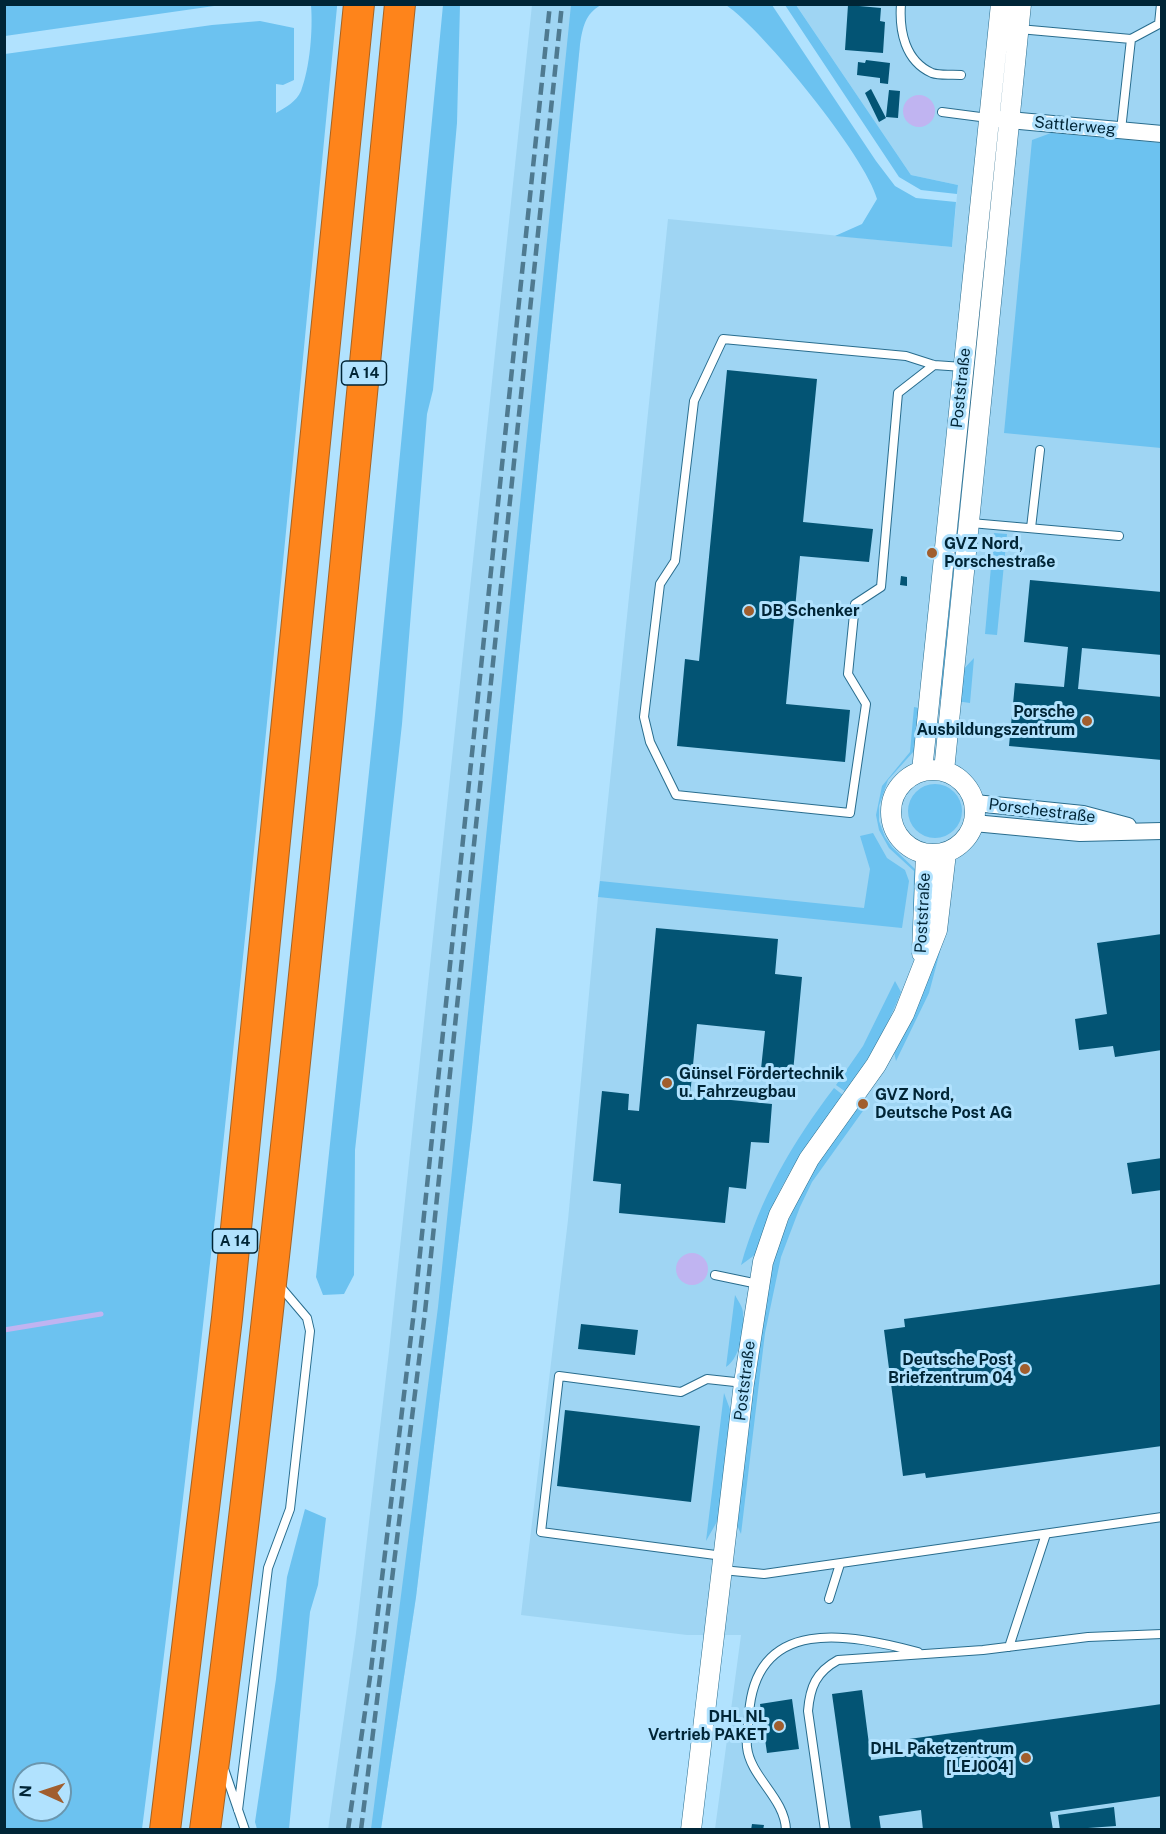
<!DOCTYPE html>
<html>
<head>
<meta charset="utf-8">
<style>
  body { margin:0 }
  #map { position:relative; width:1166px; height:1834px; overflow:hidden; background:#b1e2fe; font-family:"Public Sans",sans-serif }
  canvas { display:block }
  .frame { position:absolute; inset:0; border:6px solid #002536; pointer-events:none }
  .north { position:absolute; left:12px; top:1762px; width:60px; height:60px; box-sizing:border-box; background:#b1e2fe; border:2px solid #6a96ae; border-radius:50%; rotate:273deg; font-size:16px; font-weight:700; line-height:24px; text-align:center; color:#002536 }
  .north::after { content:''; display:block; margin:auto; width:21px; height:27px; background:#a15e2e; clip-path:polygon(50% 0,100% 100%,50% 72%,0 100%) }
</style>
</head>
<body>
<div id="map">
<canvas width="1166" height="1834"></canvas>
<div class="frame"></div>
<div class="north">N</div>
</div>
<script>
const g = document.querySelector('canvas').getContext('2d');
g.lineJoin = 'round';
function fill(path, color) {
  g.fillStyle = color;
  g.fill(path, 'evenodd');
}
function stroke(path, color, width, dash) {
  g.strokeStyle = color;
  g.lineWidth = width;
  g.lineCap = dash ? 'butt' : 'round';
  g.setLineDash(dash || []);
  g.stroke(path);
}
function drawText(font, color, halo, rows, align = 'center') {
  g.font = font + ' "Public Sans",sans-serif';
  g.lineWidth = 6;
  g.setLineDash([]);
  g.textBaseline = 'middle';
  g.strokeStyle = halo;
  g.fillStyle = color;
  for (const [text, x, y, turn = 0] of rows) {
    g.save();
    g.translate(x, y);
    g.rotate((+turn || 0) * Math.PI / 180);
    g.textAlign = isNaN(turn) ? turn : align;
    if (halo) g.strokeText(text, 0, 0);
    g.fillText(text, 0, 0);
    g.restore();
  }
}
const built = new Path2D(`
  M 532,5 L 584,5 L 472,1127 L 416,1597 L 381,1829 L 328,1830 L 356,1633 L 389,1351 Z
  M 796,5 L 1161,5 L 1161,1829 L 715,1829 L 741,1635 L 687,1635 L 521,1615 L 568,1220 L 598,897 L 668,219 L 952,247 L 958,185 L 911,175 Z`);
const green = new Path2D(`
  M 4,5 L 5,4 L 221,5 L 5,36 Z
  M 311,5 L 337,5 L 337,7 C 278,615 221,1224 142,1829 L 5,1829 L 5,54 L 212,25 L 260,21 L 294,28 L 294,80 L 283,85 L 276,84 L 276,113 C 285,108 297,101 301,91 C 310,67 313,30 311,5 ZM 24,1774 L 60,1774 L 60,1810 L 24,1810 Z
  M 443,5 L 460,5 L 457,123 L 433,390 L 427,414 L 402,724 L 355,1150 L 354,1275 L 344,1294 L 323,1295 L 316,1277 L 375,715 Z
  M 571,5 L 601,5 C 585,14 583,27 580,44 L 472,1127 L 416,1597 L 381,1829 L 371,1829 L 438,1307 Z
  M 726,5 L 772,5 L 876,161 L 895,186 L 916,198 L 956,202 L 952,247 L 835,236 L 862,224 L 877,199 C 866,157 763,30 726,5 Z
  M 785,5 L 796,5 L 911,175 L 958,185 L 957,194 L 921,190 L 899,177 Z
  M 1051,133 L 1161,143 L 1161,448 L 1004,433 L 1032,140 Z
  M 989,207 L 996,208 L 946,699 L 939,699 Z
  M 994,533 L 1007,534 L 997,635 L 985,634 Z
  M 974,658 L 970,703 L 956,701 L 959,674 Z
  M 914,707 L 919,708 L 914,751 L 888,780 L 879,806 L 879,821 L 885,837 L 892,847 L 916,870 L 919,911 L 913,910 L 914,871 L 889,848 L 879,830 L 876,815 L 882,786 L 910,752 Z
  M908 811a27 27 0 1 1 54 0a27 27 0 1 1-54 0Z
  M 873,833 L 887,858 L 905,870 L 909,881 L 902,928 L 598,897 L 600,881 L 864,908 L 870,869 L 860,836 Z
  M 947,925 L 929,993 L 896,1061 L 894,1052 L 914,1015 Z
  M 895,981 L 901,992 C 887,1028 868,1060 846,1092 L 836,1085 L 863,1046 Z
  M 834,1088 L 843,1095 L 791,1170 L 777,1196 L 756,1254 L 741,1265 C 760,1198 792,1143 834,1088 Z
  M 860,1105 L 865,1108 L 812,1182 L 800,1207 L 781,1257 L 765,1333 L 741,1534 L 737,1525 L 760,1332 L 775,1255 L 795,1204 L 818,1161 Z
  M 735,1295 C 738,1301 743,1307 743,1313 C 744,1329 741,1357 726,1367 Z
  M 724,1393 L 731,1412 L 719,1518 L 706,1541 Z
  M 305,1509 L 326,1518 L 318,1585 L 310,1612 L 289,1829 L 257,1829 L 255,1822 L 276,1679 L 287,1577 Z`);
const water = new Path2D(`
  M903 111a16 16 0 1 1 32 0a16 16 0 1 1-32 0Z
  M676 1269a16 16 0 1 1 32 0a16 16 0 1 1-32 0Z`);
const stream = new Path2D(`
  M 4,1330 L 101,1314`);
const building = new Path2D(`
  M 848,5 L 881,8 L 880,21 L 885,22 L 883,53 L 845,50 Z
  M 866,60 L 890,63 L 888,84 L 880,83 L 880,78 L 857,75 L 858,62 L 865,63 Z
  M 871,89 L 886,118 L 879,122 L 865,93 Z
  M 889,90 L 900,91 L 898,118 L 886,117 Z
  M 727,370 L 817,379 L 803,522 L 873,529 L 869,562 L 800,556 L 786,704 L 850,710 L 845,762 L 677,746 L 685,659 L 699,661 Z
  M 901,576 L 907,577 L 907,586 L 900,585 Z
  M 1030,580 L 1162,592 L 1162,655 L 1082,648 L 1078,689 L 1162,697 L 1162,760 L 1009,746 L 1015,683 L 1064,687 L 1068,647 L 1024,642 Z
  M 656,928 L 778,939 L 775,974 L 802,977 L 793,1072 L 761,1069 L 765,1031 L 697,1024 L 690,1096 L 772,1104 L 769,1143 L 751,1142 L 746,1189 L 729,1187 L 725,1223 L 619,1213 L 621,1184 L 593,1181 L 602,1091 L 629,1094 L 628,1110 L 639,1111 Z
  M 1162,934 L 1162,1050 L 1115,1057 L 1113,1046 L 1079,1050 L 1075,1019 L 1107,1014 L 1097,943 Z
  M 1162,1158 L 1162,1190 L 1132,1194 L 1127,1163 Z
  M 1162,1284 L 1162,1446 L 926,1478 L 925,1473 L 903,1476 L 884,1330 L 905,1327 L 904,1319 Z
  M 581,1324 L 638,1330 L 635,1355 L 578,1349 Z
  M 565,1410 L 700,1426 L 691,1502 L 557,1486 Z
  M 862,1690 L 871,1760 L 911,1755 L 909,1739 L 1162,1704 L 1162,1796 L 1050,1812 L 1053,1830 L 923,1830 L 921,1810 L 879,1816 L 881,1830 L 851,1830 L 832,1694 Z
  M 792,1699 L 799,1749 L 767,1753 L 760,1704 Z
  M 1114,1807 L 1116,1826 L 1060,1830 L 1058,1815 Z
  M 752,1824 L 764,1825 L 763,1830 L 751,1830 Z`);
const service = new Path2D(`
  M 901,4 C 899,31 905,61 932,73 C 940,76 952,74 961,75
  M 1019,29 L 1131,39 L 1121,130
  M 1131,39 L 1159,24 L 1161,4
  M 942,112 L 988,118
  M 934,365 L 898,393 L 881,587 L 855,604 L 848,674 L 866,704 L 850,813 L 676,795 L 650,742 L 644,717 L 660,584 L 675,561 L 694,401 L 723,339 L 906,356 L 934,365 L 963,367
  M 971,523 L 1119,536
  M 1031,528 L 1040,450
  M 715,1275 L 758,1284
  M 723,1556 L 541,1532 L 559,1376 L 681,1392 L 707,1379 L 744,1383
  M 722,1570 L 764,1574 L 1162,1517
  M 829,1599 L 840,1564
  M 1009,1647 L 1046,1534
  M 223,1766 L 245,1830
  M 238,1810 L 268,1568 L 290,1509 L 310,1331 L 307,1318 L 279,1285
  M 786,1830 C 785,1798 750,1777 747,1747 C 746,1737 748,1725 749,1714 C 756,1615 849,1634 918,1652
  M 825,1830 L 808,1711 C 810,1687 816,1672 838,1660 L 983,1650 L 1088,1637 L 1162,1634`);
const minor = new Path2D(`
  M 998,119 L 1162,134
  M 975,803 L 1083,814 L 1128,826
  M 974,823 L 1080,833 L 1162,831`);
const tertiary = new Path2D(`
  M891 812a42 42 0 1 1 84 0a42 42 0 1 1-84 0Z
  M 922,771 L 1001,4
  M 944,771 L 1021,4
  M 922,953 L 926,854
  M 691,1830 L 744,1383 L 763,1262 L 779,1215 L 809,1159 L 876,1065 L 904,1014 L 937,930 L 946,853`);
const motorway = new Path2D(`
  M 165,1830 L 227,1318 L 359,4
  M 205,1830 C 285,1223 340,613 400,4`);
const rail = new Path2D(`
  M 348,1830 L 371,1670 L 414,1311 L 550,4
  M 361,1830 L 425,1312 L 562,4`);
const markers = [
  [932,553,6,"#a15e2e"],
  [749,611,6,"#a15e2e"],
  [1087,721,6,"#a15e2e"],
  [667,1083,6,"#a15e2e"],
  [863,1104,6,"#a15e2e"],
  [1025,1369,6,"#a15e2e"],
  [779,1726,6,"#a15e2e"],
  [1026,1758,6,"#a15e2e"]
];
const shields = [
  [364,373,45],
  [235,1241,45]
];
const shieldNames = [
  ["A 14",364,373],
  ["A 14",235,1241]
];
const streetNames = [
  ["Sattlerweg",1075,126,5],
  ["Poststraße",961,388,-84],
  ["Porschestraße",1042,811,7],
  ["Poststraße",923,913,-87],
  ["Poststraße",745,1381,-83]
];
const poiNames = [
  ["GVZ Nord,",944,544],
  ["Porschestraße",944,562],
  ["DB Schenker",761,611],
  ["Porsche",1075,712,"right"],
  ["Ausbildungszentrum",1075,730,"right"],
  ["Günsel Fördertechnik",679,1074],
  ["u. Fahrzeugbau",679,1092],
  ["GVZ Nord,",875,1095],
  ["Deutsche Post AG",875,1113],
  ["Deutsche Post",1013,1360,"right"],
  ["Briefzentrum 04",1013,1378,"right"],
  ["DHL NL",767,1717,"right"],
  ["Vertrieb PAKET",767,1735,"right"],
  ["DHL Paketzentrum",1014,1749,"right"],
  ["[LEJ004]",1014,1767,"right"]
];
fill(built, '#9fd5f3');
fill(green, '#6cc2f0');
fill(water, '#c0b4f1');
stroke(stream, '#c0b4f1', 5);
fill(building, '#035474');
stroke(service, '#296d8e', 10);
stroke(minor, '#296d8e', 18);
stroke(tertiary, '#296d8e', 21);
stroke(motorway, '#a56324', 32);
stroke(service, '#fff', 8);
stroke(minor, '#fff', 16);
stroke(tertiary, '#fff', 20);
stroke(motorway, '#fe841b', 30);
stroke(rail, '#4f7a90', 4.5, [12, 6]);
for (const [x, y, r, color] of markers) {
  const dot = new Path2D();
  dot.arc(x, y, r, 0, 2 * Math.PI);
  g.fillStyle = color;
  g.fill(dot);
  stroke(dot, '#b1e2fe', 2);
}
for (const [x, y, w] of shields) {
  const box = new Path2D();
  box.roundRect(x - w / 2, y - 12, w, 24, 4.5);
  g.fillStyle = '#b1e2fe';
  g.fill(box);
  stroke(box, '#002536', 1.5);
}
drawText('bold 15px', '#002536', null, shieldNames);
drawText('16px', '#002536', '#b1e2fe', streetNames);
drawText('bold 16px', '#002536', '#b1e2fe', poiNames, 'left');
</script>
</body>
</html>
